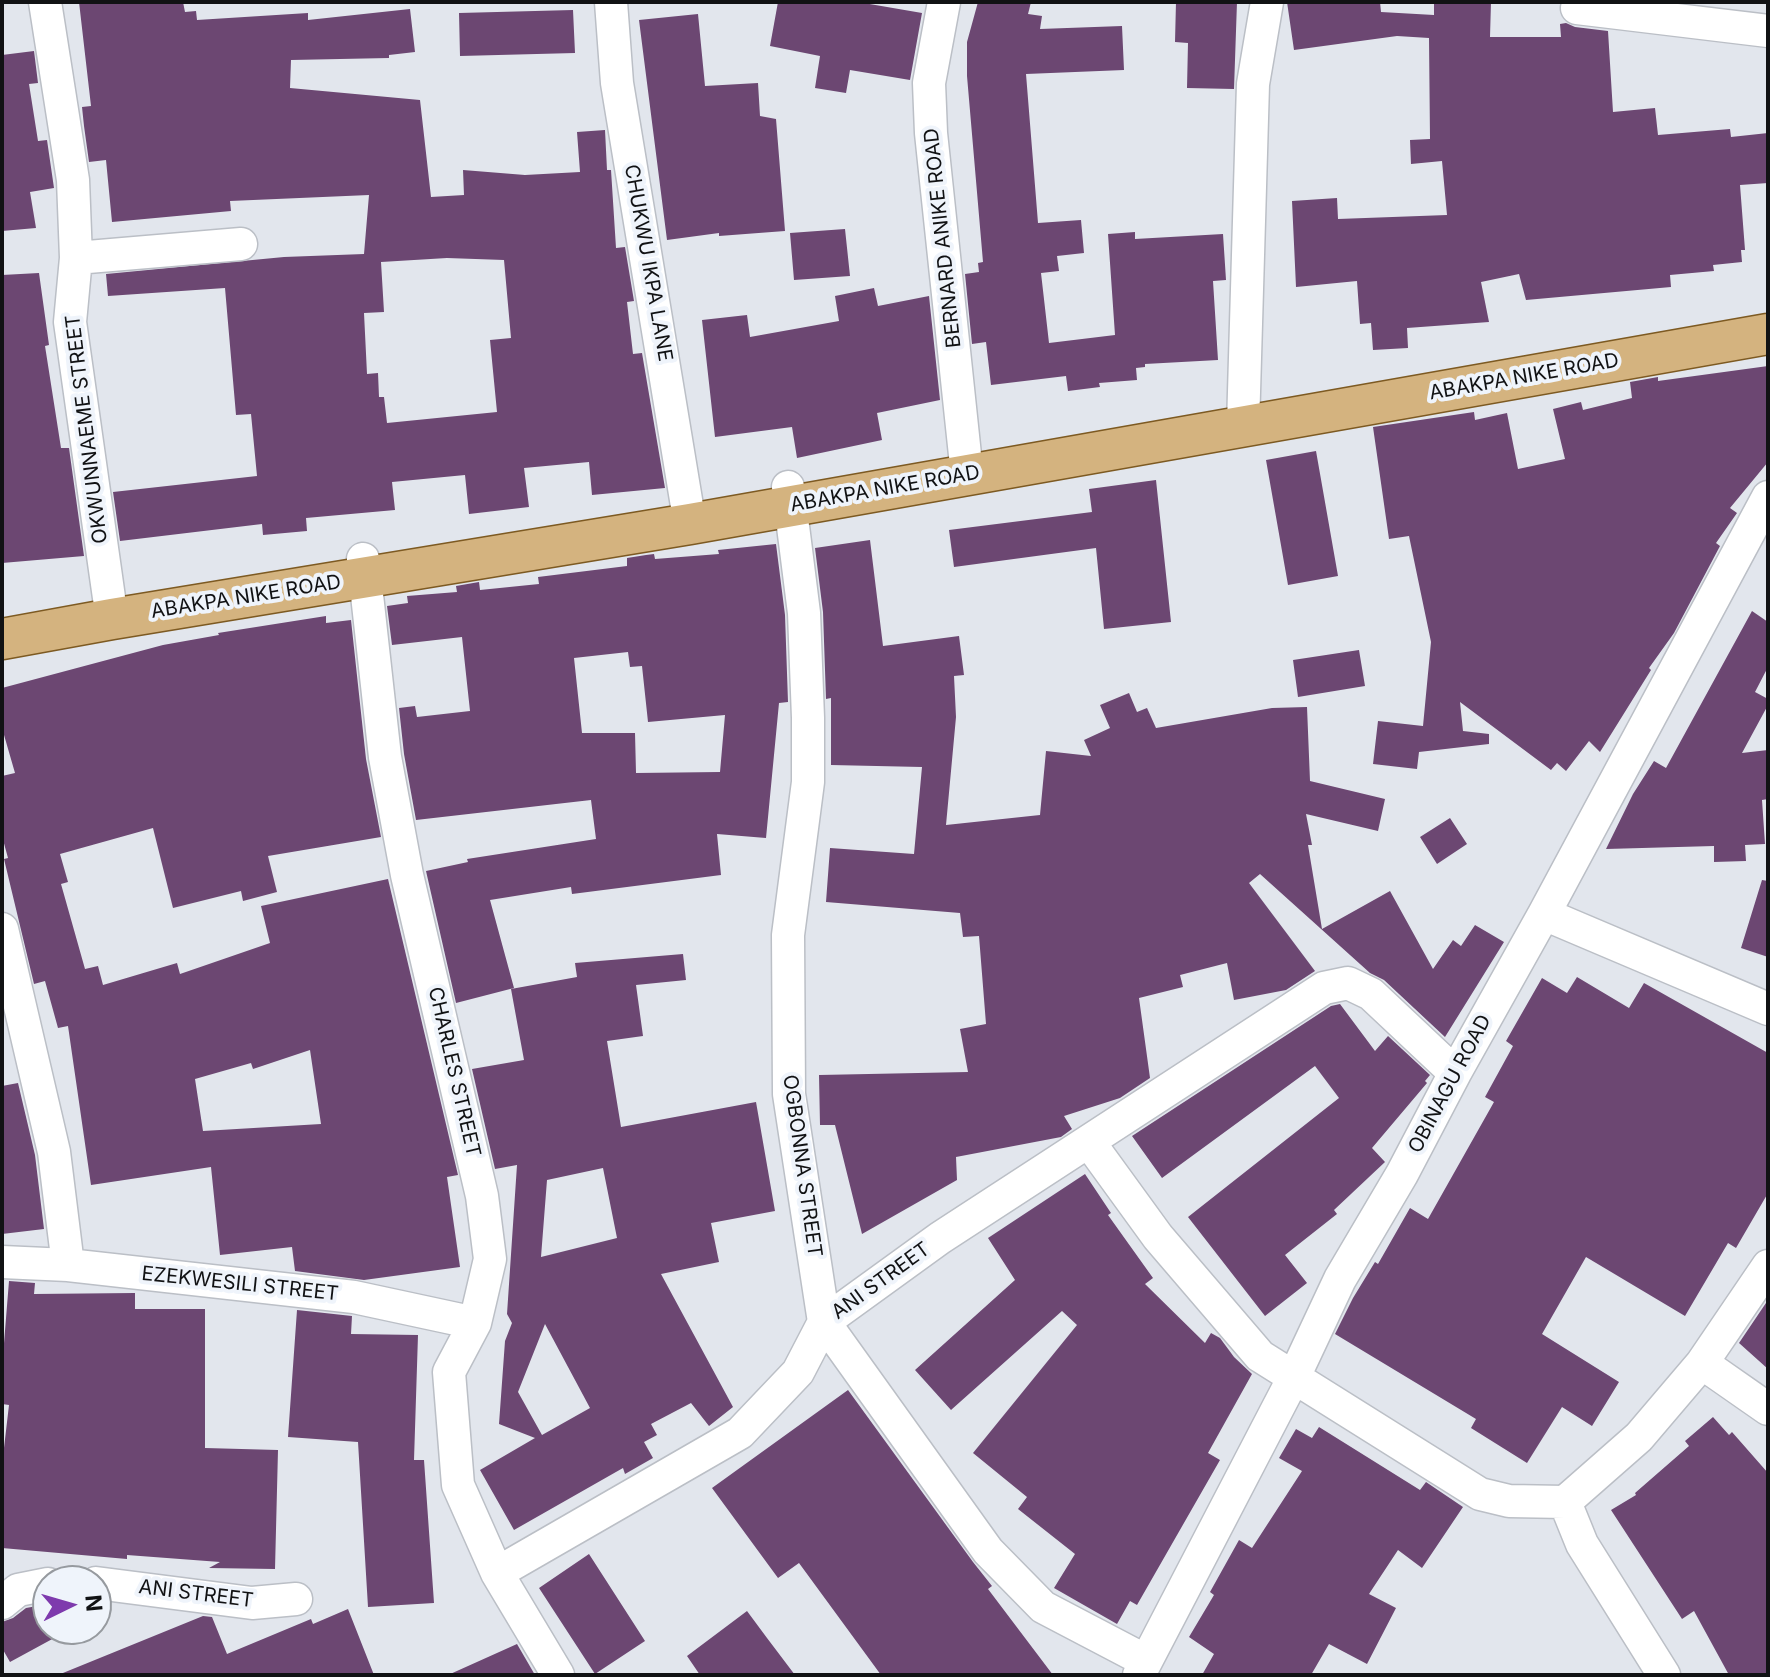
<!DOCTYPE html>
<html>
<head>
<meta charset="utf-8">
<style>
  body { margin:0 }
  #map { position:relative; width:1770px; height:1677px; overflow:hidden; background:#e2e6ed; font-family:Inter,sans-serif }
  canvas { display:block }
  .frame { position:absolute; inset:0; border:4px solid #111214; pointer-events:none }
  .north { position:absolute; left:32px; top:1565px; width:80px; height:80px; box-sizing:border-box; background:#eff4fb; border:2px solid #969a9f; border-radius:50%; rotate:85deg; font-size:22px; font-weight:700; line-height:32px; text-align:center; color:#111214 }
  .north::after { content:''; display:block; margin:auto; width:28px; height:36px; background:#7e3aad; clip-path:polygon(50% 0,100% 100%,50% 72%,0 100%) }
</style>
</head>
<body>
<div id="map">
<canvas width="1770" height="1677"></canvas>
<div class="frame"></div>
<div class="north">N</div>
</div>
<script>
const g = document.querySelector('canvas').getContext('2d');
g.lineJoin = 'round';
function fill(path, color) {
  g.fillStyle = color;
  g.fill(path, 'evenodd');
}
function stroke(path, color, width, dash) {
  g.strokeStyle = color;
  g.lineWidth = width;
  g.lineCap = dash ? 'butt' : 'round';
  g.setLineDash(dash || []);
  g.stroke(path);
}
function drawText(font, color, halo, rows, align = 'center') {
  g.font = font + ' Inter,sans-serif';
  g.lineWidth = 8;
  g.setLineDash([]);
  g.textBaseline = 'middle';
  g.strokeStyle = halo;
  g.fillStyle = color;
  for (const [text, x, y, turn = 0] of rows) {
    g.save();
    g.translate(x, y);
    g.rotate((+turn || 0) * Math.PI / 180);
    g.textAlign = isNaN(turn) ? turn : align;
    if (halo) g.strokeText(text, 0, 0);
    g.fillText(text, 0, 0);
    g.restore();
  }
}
const building = new Path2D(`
  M 79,2 L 183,2 L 185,12 L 196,11 L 197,20 L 308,13 L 308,20 L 410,9 L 415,52 L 389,55 L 389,58 L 291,60 L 290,88 L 420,100 L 431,197 L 464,195 L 463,170 L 525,175 L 580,172 L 577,132 L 605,130 L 607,170 L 611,170 L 616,248 L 625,247 L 634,301 L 627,302 L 633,354 L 642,353 L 665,488 L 592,495 L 589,462 L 524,468 L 529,507 L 469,514 L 465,475 L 392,482 L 395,510 L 306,518 L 307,531 L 263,535 L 262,524 L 120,541 L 113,492 L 257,476 L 251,414 L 236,415 L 225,288 L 108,296 L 106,274 L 284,257 L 364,254 L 369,195 L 230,201 L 231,211 L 112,222 L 106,160 L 89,162 L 84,126 L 82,107 L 91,106 ZM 447,258 L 504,260 L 511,338 L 490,340 L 497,412 L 387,423 L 384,397 L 379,397 L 378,373 L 367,374 L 364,313 L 384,312 L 381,262 Z
  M 778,2 L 858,2 L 922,13 L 910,80 L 850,70 L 846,93 L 815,88 L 820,56 L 770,46 Z
  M 978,2 L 1031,2 L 1028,14 L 1042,16 L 1040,29 L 1122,26 L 1124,70 L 1026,74 L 1038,223 L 1081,220 L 1084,253 L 1057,256 L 1059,271 L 1041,273 L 1049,343 L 1115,335 L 1108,234 L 1135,232 L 1135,239 L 1223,234 L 1226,280 L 1213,281 L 1218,360 L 1145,364 L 1145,367 L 1136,368 L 1137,380 L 1099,383 L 1100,387 L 1068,391 L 1066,376 L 991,385 L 986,342 L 972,344 L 965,274 L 979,272 L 978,263 L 983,262 L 967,76 L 967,42 Z
  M 1176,2 L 1237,2 L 1234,89 L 1187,88 L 1188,43 L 1175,42 Z
  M 1287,2 L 1380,2 L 1381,12 L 1434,15 L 1434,2 L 1491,2 L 1490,37 L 1561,37 L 1560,24 L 1566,23 L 1575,27 L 1608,31 L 1613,112 L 1655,108 L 1658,135 L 1730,129 L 1731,137 L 1768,133 L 1768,183 L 1740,185 L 1745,250 L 1741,250 L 1742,262 L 1713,265 L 1714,271 L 1670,275 L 1671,287 L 1526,300 L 1519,274 L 1481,282 L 1489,322 L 1407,328 L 1408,348 L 1373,350 L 1371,323 L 1360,324 L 1357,281 L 1296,287 L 1292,201 L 1337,198 L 1338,219 L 1447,215 L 1442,161 L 1411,164 L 1410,140 L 1430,139 L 1429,38 L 1397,36 L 1294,50 Z
  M 573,10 L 575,53 L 460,56 L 459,13 Z
  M 698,14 L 705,86 L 758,83 L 760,116 L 776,119 L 785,231 L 719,236 L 719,233 L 667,240 L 639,20 Z
  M 34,51 L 38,83 L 29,84 L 38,141 L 47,140 L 54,188 L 30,192 L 36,228 L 2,231 L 2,55 Z
  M 845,229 L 850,276 L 794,280 L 790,233 Z
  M 39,273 L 49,345 L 45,346 L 61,448 L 69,448 L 84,556 L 2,563 L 2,275 Z
  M 874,288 L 878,306 L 929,296 L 940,400 L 877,413 L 882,440 L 797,458 L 792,427 L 715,437 L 702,320 L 747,315 L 750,337 L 839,321 L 835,296 Z
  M 1768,366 L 1768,462 L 1730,508 L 1737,513 L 1716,543 L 1720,546 L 1674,633 L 1649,668 L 1651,670 L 1600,752 L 1589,741 L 1566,771 L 1557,763 L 1551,770 L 1460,702 L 1463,731 L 1489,734 L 1489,744 L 1419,752 L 1417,769 L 1373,764 L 1378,721 L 1423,726 L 1431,642 L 1409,536 L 1389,539 L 1373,427 L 1474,412 L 1475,420 L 1507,413 L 1518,469 L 1565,459 L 1553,409 L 1581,402 L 1583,410 L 1632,398 L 1630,382 L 1658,377 L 1658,381 Z
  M 1316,451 L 1338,576 L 1288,585 L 1266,460 Z
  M 1156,480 L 1171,622 L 1104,629 L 1096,548 L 954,567 L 949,530 L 1092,512 L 1089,489 Z
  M 870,540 L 883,646 L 959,636 L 964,675 L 954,676 L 956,717 L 946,825 L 1040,815 L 1046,751 L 1091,756 L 1084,740 L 1110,728 L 1100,705 L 1129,693 L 1137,712 L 1147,708 L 1156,728 L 1272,708 L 1307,707 L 1310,781 L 1385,799 L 1378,831 L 1306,814 L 1312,845 L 1308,845 L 1322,929 L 1390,891 L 1433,969 L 1453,940 L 1461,946 L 1475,925 L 1504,942 L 1445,1037 L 1384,980 L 1370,973 L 1260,874 L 1249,883 L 1315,971 L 1286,990 L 1234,1000 L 1227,963 L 1180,975 L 1183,987 L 1139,998 L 1150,1078 L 1120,1098 L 1064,1116 L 1072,1129 L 1061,1137 L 956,1157 L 957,1180 L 862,1234 L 835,1125 L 820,1125 L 819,1075 L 968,1072 L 960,1029 L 986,1024 L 979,936 L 963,937 L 960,913 L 826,902 L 830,848 L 914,854 L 922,767 L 831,765 L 831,698 L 826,699 L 823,612 L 815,548 Z
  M 776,544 L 785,615 L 788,702 L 779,703 L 766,838 L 717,834 L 721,875 L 572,894 L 571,887 L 490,900 L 514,988 L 456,1003 L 426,871 L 468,862 L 467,859 L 596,839 L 591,800 L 416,820 L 404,754 L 399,708 L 415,706 L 417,717 L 470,711 L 462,637 L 392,645 L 387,606 L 408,603 L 407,596 L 457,592 L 456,586 L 479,582 L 480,590 L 539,584 L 538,577 L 627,566 L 627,558 L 646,555 L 654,554 L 655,559 L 719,554 L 718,550 ZM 628,652 L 630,667 L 642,666 L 648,722 L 725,715 L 720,772 L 636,773 L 635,733 L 582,733 L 574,658 Z
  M 1752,611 L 1768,622 L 1768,667 L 1755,692 L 1768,699 L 1768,705 L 1742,753 L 1768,750 L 1768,799 L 1762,800 L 1765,844 L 1745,845 L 1746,861 L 1714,862 L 1714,846 L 1606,849 L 1633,794 L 1654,761 L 1666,768 Z
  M 326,616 L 326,623 L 351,620 L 366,759 L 381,837 L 268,856 L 277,892 L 243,901 L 241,891 L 173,908 L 153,828 L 60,854 L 68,882 L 61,884 L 85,969 L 98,966 L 103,985 L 177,963 L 180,974 L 270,943 L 261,906 L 388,879 L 458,1175 L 447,1177 L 460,1267 L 364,1280 L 295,1271 L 292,1247 L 220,1255 L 211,1167 L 91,1185 L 68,1026 L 58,1028 L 45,981 L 34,984 L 4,859 L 8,858 L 2,836 L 2,776 L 15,773 L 2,728 L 2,688 L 163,645 L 219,635 L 218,633 ZM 310,1050 L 321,1124 L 203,1131 L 195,1079 L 251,1063 L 253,1069 Z
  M 1359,650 L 1365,686 L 1298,697 L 1293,660 Z
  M 1450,818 L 1467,844 L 1437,864 L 1420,837 Z
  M 1762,880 L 1768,881 L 1768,957 L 1741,948 Z
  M 683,954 L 686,980 L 636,985 L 643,1036 L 607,1041 L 621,1127 L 756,1102 L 775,1211 L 711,1223 L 719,1262 L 661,1274 L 733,1407 L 709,1426 L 691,1403 L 651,1424 L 657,1435 L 644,1442 L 653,1458 L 625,1474 L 623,1468 L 514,1530 L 480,1470 L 535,1438 L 499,1424 L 505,1341 L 512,1323 L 507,1314 L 517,1165 L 495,1169 L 472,1069 L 524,1060 L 511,989 L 577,977 L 575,963 ZM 603,1168 L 617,1238 L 541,1257 L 547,1180 ZM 545,1324 L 590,1408 L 542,1435 L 518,1392 Z
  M 1577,977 L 1629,1008 L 1644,983 L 1768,1053 L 1768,1193 L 1736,1248 L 1728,1243 L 1685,1316 L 1586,1257 L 1542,1334 L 1619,1382 L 1592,1426 L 1562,1407 L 1527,1463 L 1471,1428 L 1476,1419 L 1335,1334 L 1353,1298 L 1375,1262 L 1378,1264 L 1410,1208 L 1428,1219 L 1494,1102 L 1485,1097 L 1513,1046 L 1506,1041 L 1542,978 L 1567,993 Z
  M 1340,1004 L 1375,1051 L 1388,1036 L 1430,1075 L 1425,1081 L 1427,1083 L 1372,1148 L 1385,1162 L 1334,1210 L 1337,1214 L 1285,1255 L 1307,1283 L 1265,1316 L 1188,1217 L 1339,1098 L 1315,1066 L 1162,1178 L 1132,1136 L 1331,1006 Z
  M 18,1083 L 35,1155 L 44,1229 L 2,1234 L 2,1086 Z
  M 1085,1174 L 1111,1213 L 1108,1215 L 1153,1278 L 1145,1284 L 1205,1343 L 1211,1333 L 1220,1338 L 1234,1357 L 1252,1374 L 1208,1453 L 1220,1460 L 1137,1605 L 1130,1601 L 1117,1624 L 1054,1588 L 1075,1554 L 1018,1509 L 1027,1497 L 973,1453 L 1077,1325 L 1062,1311 L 951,1410 L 915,1370 L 1015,1280 L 988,1238 Z
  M 9,1281 L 35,1283 L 34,1294 L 135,1293 L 135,1309 L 205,1309 L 205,1448 L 278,1450 L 275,1569 L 209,1568 L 220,1562 L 127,1555 L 127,1559 L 2,1548 L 2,1465 L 9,1405 L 2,1404 L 2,1368 Z
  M 1768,1300 L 1768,1369 L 1739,1343 Z
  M 297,1310 L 352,1316 L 351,1334 L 418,1335 L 414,1460 L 424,1460 L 434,1603 L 368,1607 L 358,1442 L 288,1437 Z
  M 848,1390 L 973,1562 L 992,1586 L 988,1589 L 1053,1675 L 881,1675 L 799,1563 L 778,1578 L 712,1488 Z
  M 1713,1417 L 1729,1435 L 1732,1432 L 1768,1473 L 1768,1675 L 1729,1675 L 1694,1611 L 1682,1619 L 1611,1510 L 1636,1495 L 1635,1493 L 1689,1446 L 1685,1441 Z
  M 1319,1427 L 1420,1490 L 1426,1482 L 1463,1507 L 1422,1568 L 1398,1550 L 1369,1594 L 1396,1608 L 1367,1664 L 1329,1644 L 1311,1675 L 1202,1675 L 1214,1654 L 1189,1637 L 1214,1595 L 1210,1592 L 1239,1540 L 1252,1548 L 1302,1471 L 1279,1458 L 1296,1429 L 1312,1438 Z
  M 589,1554 L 645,1641 L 595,1674 L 539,1588 Z
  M 37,1606 L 48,1624 L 48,1629 L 51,1629 L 56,1637 L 10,1662 L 2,1648 L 2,1622 L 13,1618 L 26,1608 Z
  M 348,1609 L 374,1675 L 58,1675 L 203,1616 L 212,1617 L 227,1654 L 311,1619 L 313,1624 Z
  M 747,1611 L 767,1638 L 795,1675 L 700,1675 L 687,1656 Z
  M 517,1644 L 535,1675 L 448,1675 Z`);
const minor = new Path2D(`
  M 45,2 L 73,180 L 76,258 L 70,322 L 112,619
  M 611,2 L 617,83 L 690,524
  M 944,2 L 929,83 L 931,133 L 967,474
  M 1577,8 L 1768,31
  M 76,258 L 241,244
  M 1243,426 L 1253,84 L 1267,2
  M 788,487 L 804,613 L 808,718 L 808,782 L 788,935 L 789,1094 L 824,1322 L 988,1551 L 1043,1607 L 1146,1661
  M 363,559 L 385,757 L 407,875 L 482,1196 L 490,1259 L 475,1323 L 449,1372 L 458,1485 L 497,1573 L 558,1675
  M 1544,914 L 1768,1009
  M 2,929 L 54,1152 L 68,1265
  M 1089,1142 L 1158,1237 L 1260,1356 L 1480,1494 L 1509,1501 L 1565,1502 L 1639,1437 L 1702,1363 L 1768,1266
  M 2,1262 L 68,1265 L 354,1297 L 475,1323
  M 1702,1363 L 1768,1409
  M 1565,1502 L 1582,1544 L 1664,1675
  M 497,1573 L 740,1433 L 798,1372 L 824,1322 L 940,1238 L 1324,988 L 1348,983 L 1371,994 L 1455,1073
  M 96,1583 L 252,1603 L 296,1599
  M 2,1603 L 18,1590 L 48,1584
  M 1139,1675 L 1294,1377 L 1340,1279 L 1402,1174 L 1455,1073 L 1544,914 L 1768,497`);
const major = new Path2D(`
  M 2,639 L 112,619 L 690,524 L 1768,334`);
const streetNames = [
  ["BERNARD ANIKE ROAD",943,238,-96],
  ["CHUKWU IKPA LANE",648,263,80],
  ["ABAKPA NIKE ROAD",1524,377,-10],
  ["OKWUNNAEME STREET",87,429,-97],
  ["ABAKPA NIKE ROAD",885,489,-10],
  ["ABAKPA NIKE ROAD",246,597,-9],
  ["CHARLES STREET",454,1072,77],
  ["OBINAGU ROAD",1450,1084,-62],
  ["OGBONNA STREET",802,1166,82],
  ["ANI STREET",881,1281,-36],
  ["EZEKWESILI STREET",240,1284,6],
  ["ANI STREET",196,1594,7]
];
fill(building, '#6c4772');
stroke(minor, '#bbbfc6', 35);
stroke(major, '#7d5a22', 43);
stroke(minor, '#fff', 32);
stroke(major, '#d4b37f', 40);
drawText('20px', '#111214', '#eff4fb', streetNames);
</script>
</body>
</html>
